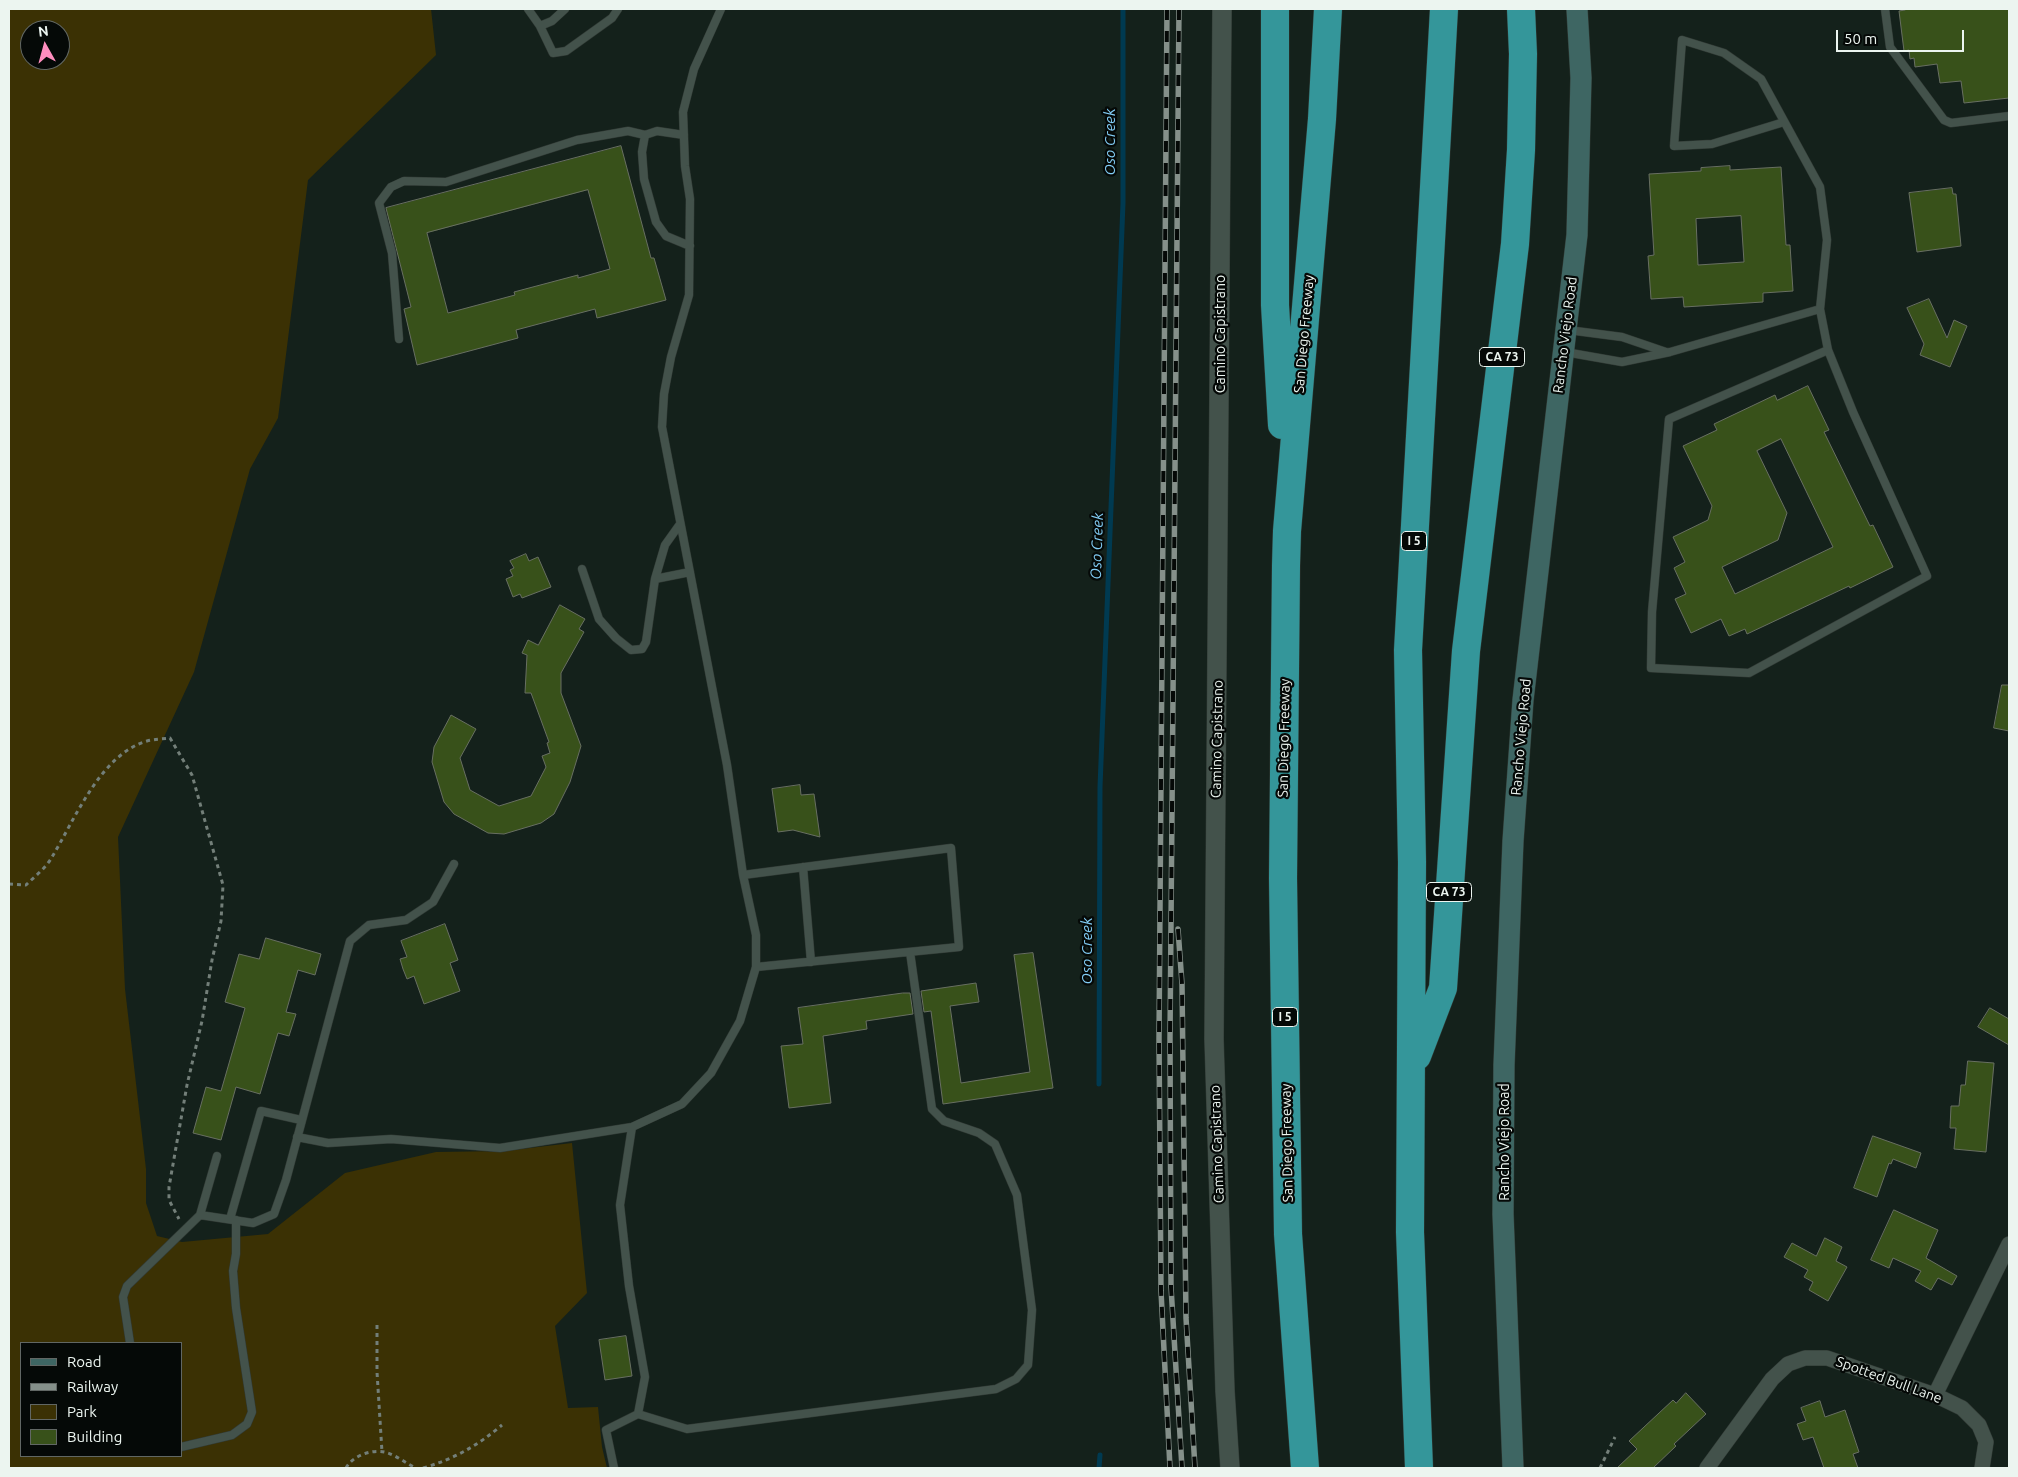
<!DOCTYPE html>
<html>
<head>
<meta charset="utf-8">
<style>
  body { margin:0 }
  #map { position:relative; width:2018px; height:1477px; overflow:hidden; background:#14211b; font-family:Ubuntu,sans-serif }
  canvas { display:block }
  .frame { position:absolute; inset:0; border:10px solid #ecf5f0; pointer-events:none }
  .legend { position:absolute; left:20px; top:1342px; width:162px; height:115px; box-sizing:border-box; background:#050907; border:1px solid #616764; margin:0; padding:6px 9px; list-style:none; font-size:15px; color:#ecf5f0 }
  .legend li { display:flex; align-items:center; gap:10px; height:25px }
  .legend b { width:25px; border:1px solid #616764 }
  .north { position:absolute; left:20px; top:20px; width:50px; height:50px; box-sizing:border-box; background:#050907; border:1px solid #616764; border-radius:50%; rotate:353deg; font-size:14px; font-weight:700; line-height:20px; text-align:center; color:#ecf5f0 }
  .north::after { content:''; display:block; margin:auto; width:18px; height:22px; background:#fe8ebe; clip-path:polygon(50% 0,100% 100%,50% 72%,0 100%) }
  .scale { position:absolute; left:1836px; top:30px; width:128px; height:22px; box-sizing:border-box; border:2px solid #ecf5f0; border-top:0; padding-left:6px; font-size:15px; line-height:18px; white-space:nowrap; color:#ecf5f0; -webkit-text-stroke:4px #050907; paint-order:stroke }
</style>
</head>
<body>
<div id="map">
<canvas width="2018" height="1477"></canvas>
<div class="frame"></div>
<ul class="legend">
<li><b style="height:6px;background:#3e6663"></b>Road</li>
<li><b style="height:6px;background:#85908a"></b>Railway</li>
<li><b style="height:14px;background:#3b3104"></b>Park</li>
<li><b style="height:14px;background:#38511a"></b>Building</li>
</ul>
<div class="north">N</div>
<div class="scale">50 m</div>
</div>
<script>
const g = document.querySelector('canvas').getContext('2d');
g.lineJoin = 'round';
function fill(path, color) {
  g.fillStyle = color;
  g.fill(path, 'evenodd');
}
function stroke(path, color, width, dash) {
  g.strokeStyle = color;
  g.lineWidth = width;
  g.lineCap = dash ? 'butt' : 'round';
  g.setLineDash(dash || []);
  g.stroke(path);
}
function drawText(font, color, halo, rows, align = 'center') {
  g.font = font + ' Ubuntu,sans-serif';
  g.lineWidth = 4.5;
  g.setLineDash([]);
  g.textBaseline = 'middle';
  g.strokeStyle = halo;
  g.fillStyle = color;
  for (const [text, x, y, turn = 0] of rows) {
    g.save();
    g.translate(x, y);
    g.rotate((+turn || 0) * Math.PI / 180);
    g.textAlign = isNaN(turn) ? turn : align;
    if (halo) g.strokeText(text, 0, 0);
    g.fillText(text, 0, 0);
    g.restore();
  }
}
const green = new Path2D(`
  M 9,9 L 431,9 L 436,55 L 308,180 L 278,418 L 250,469 L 194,672 L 118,837 L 125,989 L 146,1169 L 146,1203 L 157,1236 L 182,1242 L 268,1234 L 345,1173 L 436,1152 L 504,1151 L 572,1143 L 587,1293 L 555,1326 L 568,1408 L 598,1407 L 602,1447 L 607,1468 L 9,1468 ZM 30,30 L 60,30 L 60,60 L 30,60 ZM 21,1343 L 181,1343 L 181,1456 L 21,1456 Z`);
const stream = new Path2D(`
  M 1099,1084 L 1100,787 L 1123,203 L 1123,9
  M 1099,1468 L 1100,1455`);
const building = new Path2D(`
  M 1905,9 L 2009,9 L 2009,98 L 1964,103 L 1961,81 L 1940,83 L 1937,64 L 1915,67 L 1914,58 L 1910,59 L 1909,50 L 1904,51 L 1899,11 L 1905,10 Z
  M 621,146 L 651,258 L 654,258 L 666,300 L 597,318 L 595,309 L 516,330 L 518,338 L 417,365 L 404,309 L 411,307 L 386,208 ZM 588,190 L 610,269 L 578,278 L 578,275 L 514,292 L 515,295 L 448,313 L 427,233 Z
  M 1730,166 L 1730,170 L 1781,167 L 1786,245 L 1790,245 L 1793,291 L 1763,293 L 1763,302 L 1684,307 L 1683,297 L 1651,299 L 1648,256 L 1654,255 L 1649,174 L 1701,171 L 1701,168 ZM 1741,216 L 1744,262 L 1698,265 L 1696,219 Z
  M 1952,188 L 1953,194 L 1956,194 L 1961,246 L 1917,252 L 1909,193 Z
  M 1929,299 L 1947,338 L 1954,320 L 1967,326 L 1950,367 L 1920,355 L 1924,344 L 1907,308 Z
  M 1808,386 L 1829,430 L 1824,432 L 1870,526 L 1873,525 L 1893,567 L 1850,588 L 1849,586 L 1747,634 L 1745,629 L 1729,636 L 1721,619 L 1691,633 L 1675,599 L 1686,594 L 1674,568 L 1685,562 L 1673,537 L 1708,520 L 1712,506 L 1683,446 L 1717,430 L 1714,424 L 1775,395 L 1777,400 ZM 1781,439 L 1833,547 L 1735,594 L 1722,567 L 1778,540 L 1787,513 L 1757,451 Z
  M 526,554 L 529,561 L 538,557 L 551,587 L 522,598 L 520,594 L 513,597 L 506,579 L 513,576 L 510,570 L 514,568 L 510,561 Z
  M 560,605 L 585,619 L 579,629 L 584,632 L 561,673 L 561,693 L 581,746 L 570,782 L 554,814 L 541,823 L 504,834 L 488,833 L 454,814 L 444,802 L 432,762 L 434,747 L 451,715 L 476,729 L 460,758 L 470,790 L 499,806 L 531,796 L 546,767 L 542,756 L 550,753 L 547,743 L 549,742 L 531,693 L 525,693 L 527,655 L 522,653 L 528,640 L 538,645 Z
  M 2002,685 L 2009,685 L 2009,731 L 1994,728 Z
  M 800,785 L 801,795 L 814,794 L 820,837 L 793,830 L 778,832 L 772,789 Z
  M 445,924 L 458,960 L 450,963 L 460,991 L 424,1004 L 414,976 L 407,979 L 403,969 L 400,959 L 407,957 L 401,941 Z
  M 266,938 L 321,954 L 315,975 L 298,970 L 286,1012 L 296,1014 L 289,1036 L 278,1033 L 260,1094 L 236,1087 L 221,1140 L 193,1133 L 206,1087 L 221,1091 L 245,1008 L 225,1002 L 239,954 L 259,959 Z
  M 1033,953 L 1053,1088 L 943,1104 L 931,1011 L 924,1012 L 921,991 L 976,983 L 979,1002 L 950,1006 L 961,1083 L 1030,1072 L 1014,955 Z
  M 903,993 L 910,993 L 913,1014 L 866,1021 L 867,1029 L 823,1036 L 831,1103 L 789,1108 L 781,1046 L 803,1044 L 798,1008 Z
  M 1990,1008 L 2009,1019 L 2009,1045 L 1978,1027 Z
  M 1968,1061 L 1994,1063 L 1986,1152 L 1954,1149 L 1956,1128 L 1950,1128 L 1951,1106 L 1959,1106 L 1961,1085 L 1965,1085 Z
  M 1873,1136 L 1921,1153 L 1916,1168 L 1893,1159 L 1891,1164 L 1889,1163 L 1877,1197 L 1854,1188 Z
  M 1894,1210 L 1938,1230 L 1926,1258 L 1957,1276 L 1952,1285 L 1938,1278 L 1931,1290 L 1915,1281 L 1921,1271 L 1893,1258 L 1889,1268 L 1871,1260 Z
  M 1825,1238 L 1842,1247 L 1836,1261 L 1847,1267 L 1828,1301 L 1809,1290 L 1813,1282 L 1804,1277 L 1808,1270 L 1784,1257 L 1792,1243 L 1816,1256 Z
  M 626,1336 L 632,1376 L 605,1380 L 599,1340 Z
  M 1686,1393 L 1706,1414 L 1674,1444 L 1676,1446 L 1653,1468 L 1617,1468 L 1637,1449 L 1629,1441 L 1673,1400 L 1676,1403 Z
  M 1820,1401 L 1825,1417 L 1845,1410 L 1859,1452 L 1853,1454 L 1858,1468 L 1824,1468 L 1813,1437 L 1803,1440 L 1797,1424 L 1806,1421 L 1801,1408 Z`);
const path = new Path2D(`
  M 9,884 L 26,885 C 34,877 46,868 52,857 C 75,819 101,754 147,741 C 155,739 163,739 170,738 L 192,775 L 223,885 L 221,921 L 212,960 L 202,1021 L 187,1085 L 169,1187 L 169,1200 L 179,1219
  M 377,1325 L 377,1372 L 382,1452
  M 346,1468 C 353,1455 374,1448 388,1453 C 397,1456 407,1464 416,1468
  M 423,1468 C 454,1459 477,1446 502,1425
  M 1600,1468 L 1615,1437`);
const service = new Path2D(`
  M 528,9 L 540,26 L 552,21 L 565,9
  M 1885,9 L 1890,47 L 1944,120 L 1951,123 L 2009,116
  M 540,26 L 553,53 L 566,51 L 612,18 L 618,9
  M 1784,122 L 1712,144 L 1674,146 L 1682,40 L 1724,53 L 1761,79 L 1820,187 L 1827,240 L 1820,309 L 1828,350 L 1853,412 L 1927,576 L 1749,673 L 1651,668 L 1652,612 L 1669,419 L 1828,350
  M 684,135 L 657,131 L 645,135 L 642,152 L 644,179 L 656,222 L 666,236 L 690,246
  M 1568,330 L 1622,337 L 1666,352
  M 399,339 L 392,253 L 379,203 L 391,187 L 404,181 L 446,182 L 577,140 L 628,131 L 645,135
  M 1565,352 L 1622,362 L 1670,352 L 1820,309
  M 680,524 L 665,545 L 655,579 L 690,572
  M 582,569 L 599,619 L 616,638 L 631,650 L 642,649 L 646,642 L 655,579
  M 803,867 L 811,962
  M 743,875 L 951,848 L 959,947 L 756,967
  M 297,1137 L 328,1143 L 391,1139 L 500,1148 L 632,1127 L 682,1104 L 711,1073 L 740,1021 L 756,967 L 756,935 L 743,875 L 727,765 L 662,427 L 664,394 L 671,357 L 689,295 L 690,199 L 685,166 L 683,112 L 694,69 L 721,9
  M 217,1156 L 200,1215 L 253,1223 L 274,1214 L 286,1180 L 350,941 L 369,925 L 406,920 L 433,902 L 454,864
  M 230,1219 L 261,1111 L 301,1120
  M 130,1343 L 123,1297 L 127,1286 L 200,1215
  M 638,1414 L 687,1429 L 996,1389 L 1016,1379 L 1028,1365 L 1032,1310 L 1017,1195 L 995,1144 L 979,1133 L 944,1121 L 932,1109 L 910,952
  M 181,1447 L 232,1435 L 247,1424 L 252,1412 L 236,1308 L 233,1271 L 236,1254 L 236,1220
  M 614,1468 L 606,1430 L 638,1414 L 645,1377 L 629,1286 L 620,1205 L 632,1127`);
const minor = new Path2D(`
  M 1935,1395 L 2009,1244
  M 1707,1468 L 1772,1379 L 1788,1364 L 1805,1358 L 1827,1358 L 1935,1395 L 1962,1408 L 1979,1425 L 1986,1442 L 1982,1468`);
const tertiary = new Path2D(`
  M 1222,9 L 1214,1039 L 1225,1391 L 1230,1468`);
const secondary = new Path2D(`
  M 1513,1468 L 1503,1214 L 1504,1065 L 1513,841 L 1523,700 L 1577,235 L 1581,78 L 1577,9`);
const motorway = new Path2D(`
  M 1275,9 L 1275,305 L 1282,425
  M 1417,1056 L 1443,988 L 1466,651 L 1515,244 L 1521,150 L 1523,54 L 1521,9
  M 1305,1468 L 1288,1234 L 1283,878 L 1286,566 L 1287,531 L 1322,119 L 1328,9
  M 1419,1468 L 1410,1232 L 1412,862 L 1408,650 L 1444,9`);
const rail = new Path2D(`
  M 1167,9 L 1159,1039 L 1161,1291 L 1170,1468
  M 1179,9 L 1170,1038 L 1171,1287 L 1182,1468
  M 1178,929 L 1182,984 L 1186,1318 L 1195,1468`);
const shields = [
  [1502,357,45],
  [1414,541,25],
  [1449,892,45],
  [1285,1017,25]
];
const shieldNames = [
  ["CA 73",1502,357],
  ["I 5",1414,541],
  ["CA 73",1449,892],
  ["I 5",1285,1017]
];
const streetNames = [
  ["Camino Capistrano",1220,334,-90],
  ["San Diego Freeway",1304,334,-85],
  ["Rancho Viejo Road",1565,335,-83],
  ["Rancho Viejo Road",1521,737,-85],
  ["San Diego Freeway",1284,738,-89],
  ["Camino Capistrano",1217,739,-89],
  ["Rancho Viejo Road",1504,1142,-90],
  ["San Diego Freeway",1287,1143,-91],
  ["Camino Capistrano",1217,1144,-92],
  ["Spotted Bull Lane",1889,1380,20]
];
const waterNames = [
  ["Oso Creek",1110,142,-90],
  ["Oso Creek",1097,546,-88],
  ["Oso Creek",1087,951,-90]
];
fill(green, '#3b3104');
stroke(stream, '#003a51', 5);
fill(building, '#38511a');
stroke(building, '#686f62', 1);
stroke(service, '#313a35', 9);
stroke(minor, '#313a35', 16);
stroke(tertiary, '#313a35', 20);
stroke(secondary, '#313a35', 22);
stroke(motorway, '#313a35', 29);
stroke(path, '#737f79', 3, [4, 4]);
stroke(service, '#43524b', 8);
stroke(minor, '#43524b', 15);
stroke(tertiary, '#43524b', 19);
stroke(secondary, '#3e6663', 21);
stroke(motorway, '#34969a', 28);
stroke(rail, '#85908a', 5.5);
stroke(rail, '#050907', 4, [11]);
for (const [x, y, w] of shields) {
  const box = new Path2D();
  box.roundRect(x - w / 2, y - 9.5, w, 19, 4);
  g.fillStyle = '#050907';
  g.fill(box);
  stroke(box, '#ecf5f0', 1);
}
drawText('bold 12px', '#ecf5f0', null, shieldNames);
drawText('14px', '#ecf5f0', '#050907', streetNames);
drawText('italic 15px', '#82ccf4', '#050907', waterNames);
</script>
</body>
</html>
